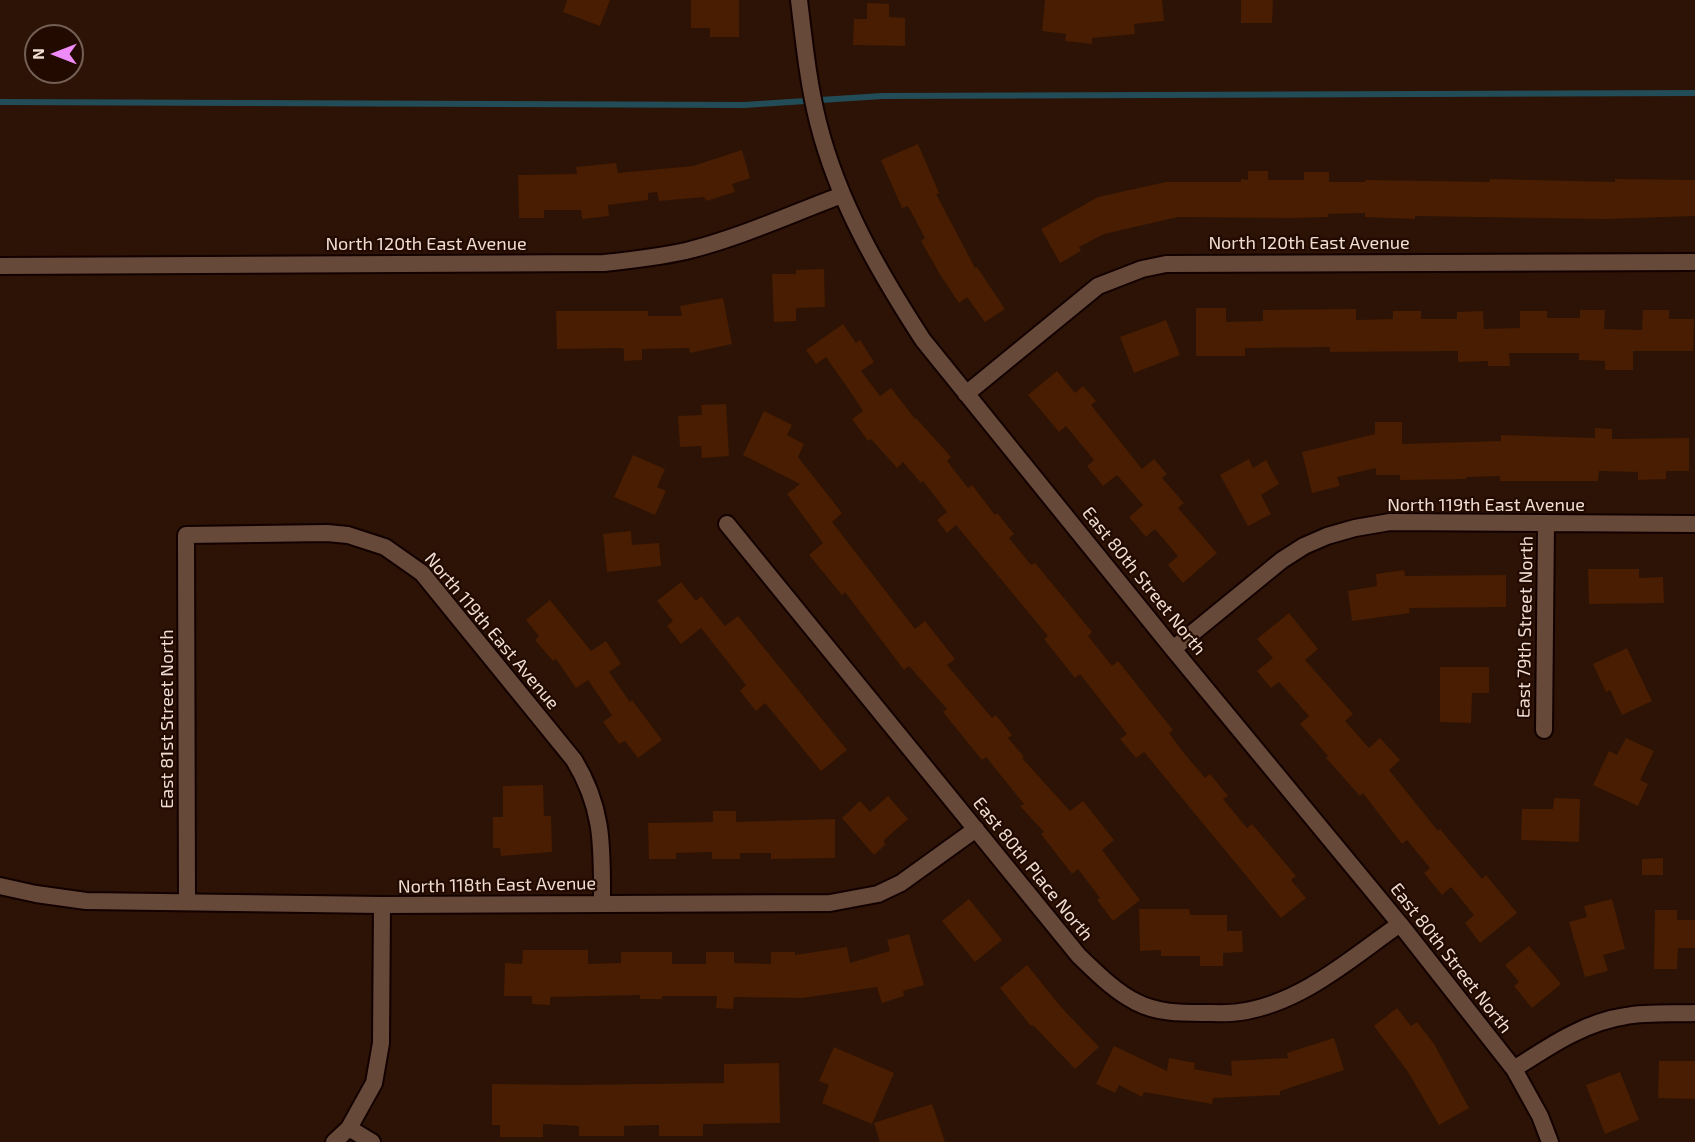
<!DOCTYPE html>
<html>
<head>
<meta charset="utf-8">
<style>
  body { margin:0 }
  #map { position:relative; width:1695px; height:1142px; overflow:hidden; background:#2c1305; font-family:"Exo 2",sans-serif }
  canvas { display:block }
  .north { position:absolute; left:24px; top:24px; width:60px; height:60px; box-sizing:border-box; background:#220a00; border:2px solid #745f55; border-radius:50%; rotate:270deg; font-size:16px; font-weight:700; line-height:24px; text-align:center; color:#f0ded4 }
  .north::after { content:''; display:block; margin:auto; width:21px; height:27px; background:#ee8bf8; clip-path:polygon(50% 0,100% 100%,50% 72%,0 100%) }
</style>
</head>
<body>
<div id="map">
<canvas width="1695" height="1142"></canvas>
<div class="north">N</div>
</div>
<script>
const g = document.querySelector('canvas').getContext('2d');
g.lineJoin = 'round';
function stroke(path, color, width, dash) {
  g.strokeStyle = color;
  g.lineWidth = width;
  g.lineCap = dash ? 'butt' : 'round';
  g.setLineDash(dash || []);
  g.stroke(path);
}
function fill(path, color) {
  g.fillStyle = color;
  g.fill(path, 'evenodd');
}
function drawText(font, color, halo, rows, align = 'center') {
  g.font = font + ' "Exo 2",sans-serif';
  g.lineWidth = 4.5;
  g.setLineDash([]);
  g.textBaseline = 'middle';
  g.strokeStyle = halo;
  g.fillStyle = color;
  for (const [text, x, y, turn = 0] of rows) {
    g.save();
    g.translate(x, y);
    g.rotate((+turn || 0) * Math.PI / 180);
    g.textAlign = isNaN(turn) ? turn : align;
    if (halo) g.strokeText(text, 0, 0);
    g.fillText(text, 0, 0);
    g.restore();
  }
}
const stream = new Path2D(`
  M 0,102 L 744,105 L 882,96 L 1695,93`);
const building = new Path2D(`
  M 567,0 L 610,0 L 600,26 L 563,12 Z
  M 691,0 L 739,0 L 739,37 L 710,37 L 710,28 L 691,28 Z
  M 1045,0 L 1162,0 L 1164,21 L 1134,24 L 1135,34 L 1092,38 L 1092,44 L 1065,41 L 1066,34 L 1042,31 Z
  M 1241,0 L 1273,0 L 1272,23 L 1241,23 Z
  M 867,3 L 889,4 L 889,17 L 905,18 L 905,46 L 853,45 L 854,19 L 867,19 Z
  M 918,144 L 939,193 L 936,194 L 975,268 L 977,267 L 1005,309 L 985,322 L 967,297 L 959,303 L 941,276 L 921,241 L 925,238 L 908,206 L 902,208 L 881,160 Z
  M 742,150 L 750,178 L 732,184 L 735,192 L 706,201 L 704,197 L 659,201 L 657,192 L 648,193 L 648,200 L 608,205 L 609,216 L 582,219 L 581,210 L 544,210 L 544,218 L 519,218 L 518,175 L 577,174 L 576,167 L 616,163 L 618,173 L 693,166 Z
  M 1248,171 L 1268,171 L 1268,180 L 1304,180 L 1304,172 L 1329,172 L 1329,182 L 1365,182 L 1366,180 L 1490,182 L 1490,179 L 1615,182 L 1615,179 L 1695,180 L 1695,216 L 1604,219 L 1415,216 L 1415,219 L 1365,217 L 1365,213 L 1328,214 L 1328,217 L 1292,218 L 1178,217 L 1104,234 L 1079,247 L 1081,251 L 1060,263 L 1041,229 L 1098,197 L 1166,182 L 1241,182 L 1241,179 L 1248,180 Z
  M 824,269 L 825,307 L 796,308 L 796,321 L 774,322 L 772,274 L 796,274 L 796,270 Z
  M 723,298 L 732,344 L 690,353 L 689,348 L 642,349 L 642,360 L 624,361 L 624,349 L 621,348 L 557,349 L 556,311 L 648,311 L 648,316 L 682,316 L 680,306 Z
  M 1196,308 L 1226,308 L 1226,322 L 1263,321 L 1263,310 L 1356,309 L 1356,320 L 1393,319 L 1393,311 L 1421,311 L 1421,319 L 1457,319 L 1457,312 L 1483,311 L 1484,329 L 1520,328 L 1520,311 L 1547,311 L 1547,318 L 1580,318 L 1580,310 L 1605,310 L 1604,329 L 1642,330 L 1643,310 L 1669,310 L 1669,319 L 1694,319 L 1693,351 L 1633,351 L 1633,370 L 1605,370 L 1605,361 L 1579,360 L 1579,353 L 1509,353 L 1510,366 L 1488,366 L 1488,361 L 1458,362 L 1458,351 L 1330,352 L 1330,347 L 1245,348 L 1245,356 L 1196,356 Z
  M 1166,320 L 1180,355 L 1134,373 L 1120,337 Z
  M 843,324 L 856,343 L 860,340 L 874,362 L 861,371 L 880,396 L 891,388 L 915,419 L 916,418 L 951,457 L 947,461 L 968,488 L 972,485 L 995,515 L 997,513 L 1014,534 L 1009,538 L 1031,565 L 1035,563 L 1092,632 L 1088,636 L 1112,666 L 1118,661 L 1157,710 L 1173,730 L 1169,733 L 1183,752 L 1205,778 L 1210,774 L 1228,796 L 1223,799 L 1247,828 L 1252,824 L 1296,876 L 1291,880 L 1306,898 L 1281,918 L 1144,752 L 1136,758 L 1120,739 L 1127,734 L 1080,674 L 1075,678 L 1044,639 L 1048,636 L 956,525 L 947,533 L 937,520 L 947,512 L 923,481 L 921,483 L 903,462 L 897,468 L 871,439 L 868,441 L 852,419 L 863,411 L 854,397 L 826,357 L 816,364 L 806,350 Z
  M 1057,371 L 1075,393 L 1083,386 L 1096,401 L 1091,405 L 1142,469 L 1154,459 L 1167,474 L 1162,478 L 1184,503 L 1178,508 L 1217,553 L 1183,583 L 1168,565 L 1178,556 L 1155,529 L 1146,537 L 1129,517 L 1143,505 L 1117,475 L 1103,486 L 1087,466 L 1094,460 L 1066,426 L 1059,432 L 1028,395 Z
  M 726,404 L 729,456 L 702,458 L 701,446 L 680,447 L 678,416 L 702,415 L 701,405 Z
  M 764,411 L 792,425 L 787,435 L 804,444 L 798,457 L 842,513 L 832,522 L 915,629 L 925,621 L 955,659 L 947,665 L 992,718 L 996,715 L 1012,735 L 1008,738 L 1024,757 L 1022,758 L 1070,811 L 1083,801 L 1114,840 L 1102,850 L 1140,900 L 1113,921 L 1097,900 L 1100,898 L 1078,869 L 1072,874 L 1041,834 L 1044,832 L 1020,806 L 1024,804 L 986,757 L 982,760 L 943,712 L 947,709 L 909,666 L 904,670 L 845,592 L 842,595 L 809,555 L 823,543 L 787,494 L 800,484 L 743,455 Z
  M 1375,422 L 1402,422 L 1402,444 L 1501,441 L 1501,435 L 1595,438 L 1595,428 L 1612,429 L 1612,439 L 1689,438 L 1689,471 L 1666,471 L 1666,479 L 1638,480 L 1638,472 L 1599,471 L 1598,481 L 1500,481 L 1500,476 L 1466,477 L 1466,479 L 1400,480 L 1400,475 L 1376,475 L 1376,468 L 1337,477 L 1340,486 L 1312,493 L 1302,452 L 1375,434 Z
  M 633,455 L 665,469 L 657,487 L 666,491 L 655,515 L 614,497 Z
  M 1249,459 L 1253,468 L 1266,460 L 1279,484 L 1261,495 L 1271,514 L 1248,526 L 1220,475 Z
  M 631,531 L 632,545 L 659,543 L 661,566 L 607,572 L 603,534 Z
  M 1588,569 L 1639,569 L 1639,578 L 1663,577 L 1664,603 L 1589,604 Z
  M 1404,570 L 1405,576 L 1506,575 L 1506,607 L 1409,608 L 1410,613 L 1352,621 L 1348,591 L 1377,586 L 1376,574 Z
  M 681,582 L 696,601 L 701,596 L 725,626 L 738,616 L 847,750 L 821,771 L 765,703 L 756,711 L 740,691 L 746,685 L 701,628 L 681,644 L 667,626 L 673,621 L 657,601 Z
  M 550,600 L 591,651 L 606,641 L 621,664 L 609,672 L 630,702 L 632,700 L 662,740 L 638,758 L 625,741 L 619,744 L 603,722 L 612,715 L 588,680 L 576,688 L 556,659 L 553,661 L 535,640 L 539,636 L 526,620 Z
  M 1289,613 L 1318,649 L 1305,660 L 1353,714 L 1345,721 L 1369,748 L 1380,738 L 1400,760 L 1389,770 L 1438,831 L 1440,829 L 1482,879 L 1486,875 L 1517,913 L 1480,943 L 1465,923 L 1474,915 L 1451,887 L 1442,895 L 1424,873 L 1430,868 L 1407,840 L 1402,844 L 1363,793 L 1360,796 L 1326,758 L 1328,756 L 1300,724 L 1309,716 L 1279,682 L 1271,688 L 1257,671 L 1273,658 L 1257,639 Z
  M 1627,648 L 1652,701 L 1622,715 L 1610,690 L 1606,692 L 1593,664 Z
  M 1440,667 L 1489,667 L 1489,693 L 1472,693 L 1471,723 L 1440,722 Z
  M 1626,738 L 1654,751 L 1640,780 L 1648,784 L 1638,806 L 1593,785 L 1609,751 L 1617,755 Z
  M 543,785 L 544,816 L 551,816 L 552,852 L 501,856 L 500,848 L 493,848 L 493,817 L 503,817 L 503,786 Z
  M 888,796 L 908,819 L 884,840 L 885,845 L 874,855 L 842,818 L 860,801 L 870,812 Z
  M 1554,798 L 1580,799 L 1579,842 L 1521,840 L 1522,809 L 1553,809 Z
  M 713,811 L 736,811 L 736,822 L 835,819 L 835,858 L 771,859 L 771,853 L 740,853 L 740,859 L 712,859 L 712,852 L 676,853 L 676,859 L 649,859 L 648,823 L 713,822 Z
  M 1663,858 L 1663,875 L 1642,875 L 1642,859 Z
  M 969,899 L 1002,940 L 975,962 L 942,921 Z
  M 1612,899 L 1625,949 L 1603,955 L 1608,971 L 1585,977 L 1569,922 L 1587,917 L 1584,906 Z
  M 1139,909 L 1189,909 L 1190,915 L 1227,915 L 1227,931 L 1242,931 L 1243,952 L 1223,953 L 1223,966 L 1200,966 L 1200,956 L 1161,956 L 1161,950 L 1140,951 Z
  M 1655,910 L 1677,910 L 1677,920 L 1695,920 L 1695,948 L 1678,948 L 1677,969 L 1654,969 Z
  M 909,934 L 924,985 L 903,991 L 904,996 L 882,1003 L 877,987 L 802,998 L 734,997 L 733,1009 L 716,1008 L 717,996 L 662,996 L 662,999 L 640,999 L 640,995 L 550,997 L 550,1005 L 532,1004 L 532,996 L 504,996 L 505,963 L 522,964 L 523,950 L 588,950 L 588,964 L 621,963 L 621,952 L 672,952 L 672,964 L 706,964 L 706,952 L 734,952 L 734,963 L 771,964 L 771,952 L 795,952 L 795,955 L 847,947 L 850,963 L 890,951 L 887,940 Z
  M 1529,946 L 1561,984 L 1532,1008 L 1514,986 L 1519,982 L 1505,965 Z
  M 1027,965 L 1061,1007 L 1099,1047 L 1075,1069 L 1033,1025 L 1031,1026 L 1000,988 Z
  M 1397,1008 L 1411,1026 L 1417,1022 L 1434,1044 L 1469,1108 L 1439,1125 L 1408,1072 L 1374,1026 Z
  M 1334,1038 L 1344,1070 L 1280,1091 L 1280,1095 L 1213,1098 L 1212,1104 L 1144,1092 L 1142,1097 L 1119,1085 L 1115,1093 L 1096,1084 L 1114,1046 L 1167,1071 L 1169,1058 L 1195,1063 L 1194,1069 L 1232,1076 L 1231,1061 L 1288,1058 L 1287,1053 Z
  M 834,1047 L 894,1073 L 872,1124 L 822,1103 L 829,1085 L 819,1081 Z
  M 1659,1061 L 1695,1061 L 1695,1099 L 1658,1098 Z
  M 779,1063 L 780,1123 L 703,1124 L 703,1136 L 659,1136 L 659,1125 L 624,1126 L 624,1136 L 579,1136 L 579,1126 L 543,1124 L 543,1137 L 500,1137 L 500,1125 L 492,1125 L 492,1084 L 574,1085 L 724,1083 L 724,1064 Z
  M 1620,1072 L 1639,1120 L 1605,1134 L 1586,1085 Z
  M 932,1104 L 945,1142 L 880,1142 L 874,1123 Z`);
const minor = new Path2D(`
  M 799,0 C 804,41 808,82 818,122 C 838,202 879,272 923,340 L 1173,649 L 1400,924 L 1514,1069 L 1540,1116 L 1550,1142
  M 0,266 L 604,263 C 632,260 659,257 686,251 C 739,238 791,214 842,195
  M 966,394 L 1098,286 L 1142,269 L 1166,264 L 1695,262
  M 727,524 L 1079,956 C 1096,972 1114,991 1136,1002 C 1157,1013 1180,1013 1203,1013 C 1215,1013 1228,1014 1240,1012 C 1302,1003 1351,958 1400,924
  M 1173,649 L 1282,560 L 1304,546 L 1327,536 L 1355,528 L 1390,522 L 1695,524
  M 1544,730 L 1546,524
  M 0,886 L 36,894 L 86,901 L 382,905 L 830,903 L 878,894 L 901,883 L 976,829
  M 187,902 L 186,535 L 327,533 L 348,535 L 385,547 L 422,573 L 574,760 C 604,809 602,848 602,903
  M 1514,1069 C 1548,1047 1584,1022 1626,1016 C 1648,1012 1672,1014 1695,1013
  M 349,1128 L 372,1142
  M 334,1142 L 349,1128 L 374,1083 L 381,1043 L 382,905`);
const streetNames = [
  ["North 120th East Avenue",1309,243],
  ["North 120th East Avenue",426,244],
  ["North 119th East Avenue",1486,505],
  ["East 80th Street North",1144,581,51],
  ["East 79th Street North",1525,627,-89],
  ["North 119th East Avenue",492,631,50],
  ["East 81st Street North",167,719,-90],
  ["East 80th Place North",1033,869,51],
  ["North 118th East Avenue",497,885,-1],
  ["East 80th Street North",1451,958,52]
];
stroke(stream, '#224d58', 6);
fill(building, '#481d01');
stroke(minor, '#130100', 20);
stroke(minor, '#664939', 16);
drawText('18px', '#f0ded4', '#220a00', streetNames);
</script>
</body>
</html>
